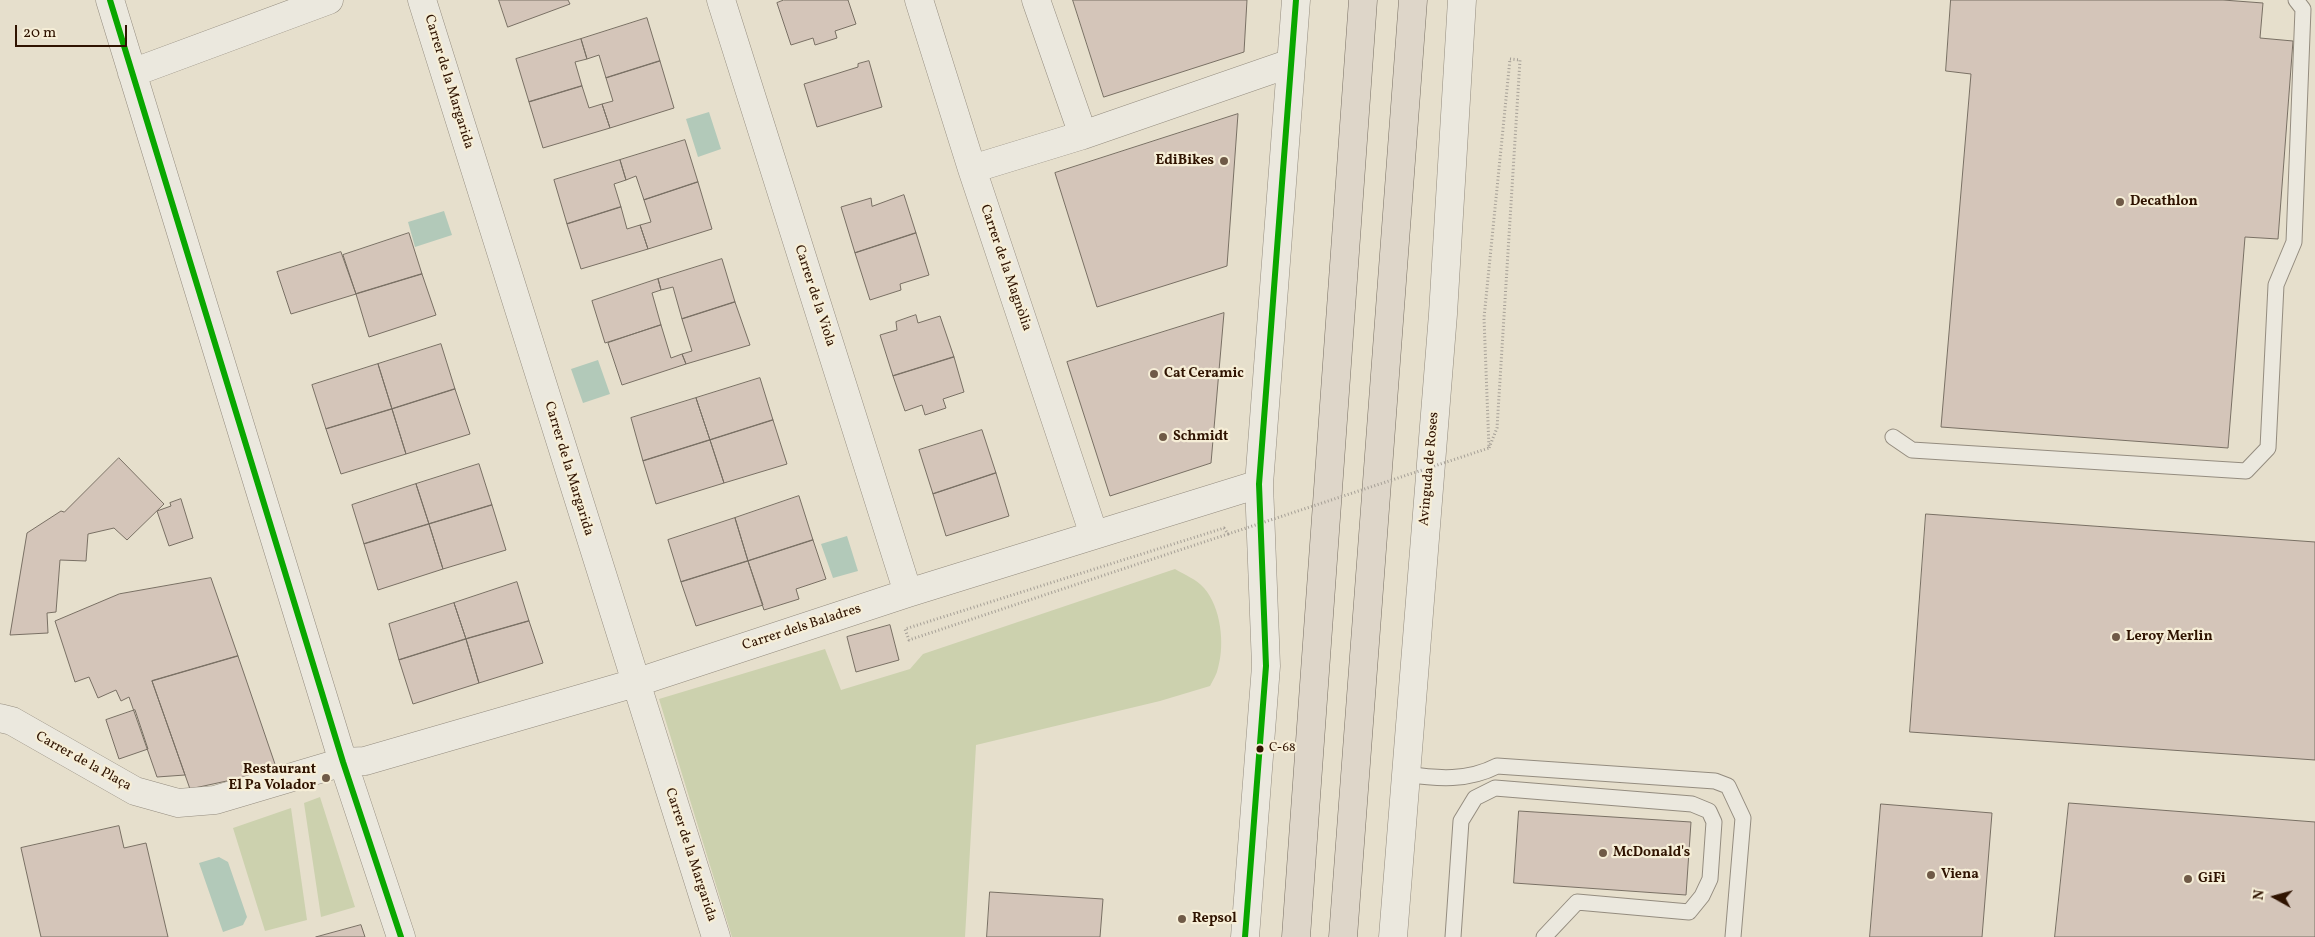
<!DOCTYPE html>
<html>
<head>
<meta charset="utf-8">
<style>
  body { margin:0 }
  #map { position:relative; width:2315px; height:937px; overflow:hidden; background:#e6dfcc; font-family:Vollkorn,serif }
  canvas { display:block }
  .north { position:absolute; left:2250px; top:872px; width:50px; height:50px; -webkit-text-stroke:4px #f6eed7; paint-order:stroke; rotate:277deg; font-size:14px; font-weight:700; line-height:20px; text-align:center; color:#2f1300 }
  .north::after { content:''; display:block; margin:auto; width:18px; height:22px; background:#2f1300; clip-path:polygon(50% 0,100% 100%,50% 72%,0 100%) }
  .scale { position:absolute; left:15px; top:25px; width:112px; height:22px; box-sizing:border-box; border:2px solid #2f1300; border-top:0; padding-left:6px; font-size:15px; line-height:18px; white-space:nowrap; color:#2f1300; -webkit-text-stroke:4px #f6eed7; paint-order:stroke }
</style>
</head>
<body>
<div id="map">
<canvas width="2315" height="937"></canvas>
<div class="north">N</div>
<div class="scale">20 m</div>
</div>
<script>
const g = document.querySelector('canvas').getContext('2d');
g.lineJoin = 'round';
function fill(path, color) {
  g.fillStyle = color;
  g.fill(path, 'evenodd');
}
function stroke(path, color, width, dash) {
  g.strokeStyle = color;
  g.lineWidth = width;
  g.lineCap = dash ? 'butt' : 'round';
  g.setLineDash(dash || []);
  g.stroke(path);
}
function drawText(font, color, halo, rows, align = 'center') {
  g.font = font + ' Vollkorn,serif';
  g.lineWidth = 4.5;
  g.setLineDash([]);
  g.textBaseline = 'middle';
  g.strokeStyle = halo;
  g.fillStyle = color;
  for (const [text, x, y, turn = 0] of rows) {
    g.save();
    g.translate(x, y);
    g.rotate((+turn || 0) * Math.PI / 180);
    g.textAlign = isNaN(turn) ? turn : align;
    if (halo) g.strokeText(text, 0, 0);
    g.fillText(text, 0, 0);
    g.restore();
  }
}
const green = new Path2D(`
  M 1175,569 C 1185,575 1196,579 1204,588 C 1221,607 1225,644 1218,668 C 1217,674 1213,680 1210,686 L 1160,701 L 976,745 L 965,937 L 732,937 L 659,699 L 825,649 L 841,690 L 910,669 L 923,654 Z
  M 320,797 L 355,907 L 321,917 L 304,803 Z
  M 291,808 L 307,920 L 265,931 L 233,828 Z`);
const water = new Path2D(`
  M 709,112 L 721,149 L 698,157 L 686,119 Z
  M 444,211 L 452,235 L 415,247 L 408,222 Z
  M 598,360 L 610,394 L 583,403 L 571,369 Z
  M 847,536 L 858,571 L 833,578 L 821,544 Z
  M 219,857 L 228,862 L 247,917 L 243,925 L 223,932 L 199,863 Z`);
const building = new Path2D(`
  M 499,0 L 568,0 L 570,4 L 508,27 Z
  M 784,0 L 848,0 L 856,24 L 835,31 L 837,38 L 815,45 L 813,38 L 791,45 L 777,3 Z
  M 1073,0 L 1247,0 L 1244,52 L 1104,97 Z
  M 1951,0 L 2223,0 L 2263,3 L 2260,38 L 2293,41 L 2278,239 L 2245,237 L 2228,448 L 1941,427 L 1971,74 L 1946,71 Z
  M 647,18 L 660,61 L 606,78 L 599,55 L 587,59 L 581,39 Z
  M 581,39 L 587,59 L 575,62 L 582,86 L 529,102 L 516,59 Z
  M 660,61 L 674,108 L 610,128 L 602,104 L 613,101 L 606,78 Z
  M 869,61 L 882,107 L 817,127 L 804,84 L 858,67 L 858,64 Z
  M 582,86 L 589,108 L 602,104 L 610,128 L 543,148 L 529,102 Z
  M 1238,114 L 1227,266 L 1097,307 L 1055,173 Z
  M 685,140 L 698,182 L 644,200 L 636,176 L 626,180 L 620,160 Z
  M 620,160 L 626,180 L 614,184 L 621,207 L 567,224 L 554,180 Z
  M 698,182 L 712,229 L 648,249 L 640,225 L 651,222 L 644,200 Z
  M 904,195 L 916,233 L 855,253 L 841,207 L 871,198 L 872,206 Z
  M 621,207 L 627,229 L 640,225 L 648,249 L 581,269 L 567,224 Z
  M 409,233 L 422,274 L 356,294 L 343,255 Z
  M 916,233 L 929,275 L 900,284 L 901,290 L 870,300 L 855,253 Z
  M 341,252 L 356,294 L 291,314 L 277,272 Z
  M 722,259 L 735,302 L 682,319 L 673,287 L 661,290 L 658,279 Z
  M 422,274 L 436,315 L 369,337 L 356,294 Z
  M 658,279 L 661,290 L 652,293 L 661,325 L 605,343 L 592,301 Z
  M 735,302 L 750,345 L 686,364 L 682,354 L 692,351 L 682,319 Z
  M 1224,313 L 1211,463 L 1110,496 L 1067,362 Z
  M 916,315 L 918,323 L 940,316 L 954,357 L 893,376 L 880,335 L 897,330 L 896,322 Z
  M 661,325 L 671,358 L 682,354 L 686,364 L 622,385 L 608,343 Z
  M 441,344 L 455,389 L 392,409 L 378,364 Z
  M 954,357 L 964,392 L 943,399 L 946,408 L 925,415 L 922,405 L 905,411 L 893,376 Z
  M 378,364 L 392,409 L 326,429 L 312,385 Z
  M 760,378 L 773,420 L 710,440 L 696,398 Z
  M 455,389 L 470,434 L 406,454 L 392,409 Z
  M 696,398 L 710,440 L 643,461 L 631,418 Z
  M 392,409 L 406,454 L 341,474 L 326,429 Z
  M 773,420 L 787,464 L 724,483 L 710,440 Z
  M 982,430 L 996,473 L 933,494 L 919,450 Z
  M 710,440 L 724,483 L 656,504 L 643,461 Z
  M 119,458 L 164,504 L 127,540 L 114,528 L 88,534 L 86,561 L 60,560 L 56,612 L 47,613 L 48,633 L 10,635 L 27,533 L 61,511 L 64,512 Z
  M 479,464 L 492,505 L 429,524 L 416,484 Z
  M 996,473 L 1009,516 L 946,536 L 933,494 Z
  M 416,484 L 429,524 L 364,544 L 352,505 Z
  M 799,496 L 813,540 L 748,561 L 735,518 Z
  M 181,499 L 193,538 L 169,546 L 157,511 L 171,506 L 170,503 Z
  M 492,505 L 506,550 L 443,569 L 429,524 Z
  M 1926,514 L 2315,542 L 2315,760 L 1910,732 Z
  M 735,518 L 748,561 L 681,582 L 668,540 Z
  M 429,524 L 443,569 L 378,590 L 364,544 Z
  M 813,540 L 826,579 L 796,589 L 799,599 L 764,610 L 748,561 Z
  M 748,561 L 763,605 L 696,626 L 681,582 Z
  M 211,578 L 238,656 L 152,681 L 185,775 L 157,777 L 129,697 L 121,701 L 116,690 L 98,698 L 89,677 L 75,682 L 55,621 L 119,594 Z
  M 517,582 L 529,621 L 466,639 L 454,603 Z
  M 454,603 L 466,639 L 399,660 L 389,624 Z
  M 529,621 L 543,663 L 479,683 L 466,639 Z
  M 890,625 L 899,660 L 856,672 L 847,637 Z
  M 466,639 L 479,683 L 413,704 L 399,660 Z
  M 238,656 L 277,770 L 190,789 L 152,681 Z
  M 135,710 L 148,749 L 119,759 L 106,720 Z
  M 2069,803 L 2315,822 L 2315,937 L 2055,937 Z
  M 1881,804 L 1992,813 L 1982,937 L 1870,937 Z
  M 1519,811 L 1691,822 L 1686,895 L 1514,883 Z
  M 119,826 L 124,848 L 146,843 L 168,937 L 41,937 L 21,848 Z
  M 990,892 L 1103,899 L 1100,937 L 987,937 Z
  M 361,925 L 365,937 L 316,937 Z`);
const path = new Path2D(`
  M 1510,59 L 1520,60 L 1497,428 L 1489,448 L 1484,318 Z
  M 1224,528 L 1228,534 L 909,640 L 905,629 Z`);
const lane = new Path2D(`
  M 1893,437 L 1912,450 L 2246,471 L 2268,448 L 2276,285 L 2294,242 L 2303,9 L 2296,0
  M 1406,774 C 1438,779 1468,781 1497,766 L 1715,781 L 1728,786 L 1743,818 L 1733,937
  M 1453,937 L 1461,821 L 1475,798 L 1495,788 L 1692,804 L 1709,811 L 1714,822 L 1710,879 L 1702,896 L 1689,912 L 1577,902 L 1544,937`);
const street = new Path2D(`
  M 110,0 L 343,762 L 401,937
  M 422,0 L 716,937
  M 721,0 L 908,593
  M 919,0 L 972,169 L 1094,535
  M 1036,0 L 1083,135
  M 132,73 L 329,0
  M 972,169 L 1083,135 L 1291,63
  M 0,718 L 12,721 L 135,791 L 178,803 L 215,800 L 343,762 L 365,761 L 635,683 L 908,593 L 1259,484
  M 1245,937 L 1266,666 L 1259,484 L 1296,0
  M 1393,937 L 1443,314 L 1462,0`);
const highway = new Path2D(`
  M 1296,937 L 1363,0
  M 1343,937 L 1413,0`);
const pathBridge = new Path2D(`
  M 1228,534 L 1489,448`);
const bus1 = new Path2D(`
  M 110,0 L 343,762 L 401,937
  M 1245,937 L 1266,666 L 1259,484 L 1296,0`);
const markers = [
  [1224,161,5,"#6f5a47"],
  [2120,202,5,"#6f5a47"],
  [1154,374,5,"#6f5a47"],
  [1163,437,5,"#6f5a47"],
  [2116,637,5,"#6f5a47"],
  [1260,749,4.5,"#2f1300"],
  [326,778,5,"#6f5a47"],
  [1603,853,5,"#6f5a47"],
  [1931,875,5,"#6f5a47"],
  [2188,879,5,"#6f5a47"],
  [1182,919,5,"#6f5a47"]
];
const busNames = [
  ["C-68",1269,749]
];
const streetNames = [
  ["Carrer de la Margarida",448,82,73],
  ["Carrer de la Magnòlia",1005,268,71],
  ["Carrer de la Viola",814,296,72],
  ["Carrer de la Margarida",568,469,73],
  ["Avinguda de Roses",1430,469,-85],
  ["Carrer dels Baladres",802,628,-18],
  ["Carrer de la Plaça",83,762,29],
  ["Carrer de la Margarida",690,855,72]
];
const poiNames = [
  ["EdiBikes",1214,161,"right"],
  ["Decathlon",2130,202],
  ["Cat Ceramic",1164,374],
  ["Schmidt",1173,437],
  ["Leroy Merlin",2126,637],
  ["Restaurant",316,770,"right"],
  ["El Pa Volador",316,786,"right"],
  ["McDonald's",1613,853],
  ["Viena",1941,875],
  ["GiFi",2198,879],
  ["Repsol",1192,919]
];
fill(green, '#ccd1ae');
fill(water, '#b2c9b9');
fill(building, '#d4c5b9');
stroke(building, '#797064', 1);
stroke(lane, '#948c7f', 17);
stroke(street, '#948c7f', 29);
stroke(highway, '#797064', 29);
stroke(path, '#a59f96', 3, [1, 2.5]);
stroke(lane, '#ebe8de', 15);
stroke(street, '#ebe8de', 28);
stroke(highway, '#ded6c9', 28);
stroke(pathBridge, '#a59f96', 3, [1, 2.5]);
stroke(bus1, '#09a700', 6);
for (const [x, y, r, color] of markers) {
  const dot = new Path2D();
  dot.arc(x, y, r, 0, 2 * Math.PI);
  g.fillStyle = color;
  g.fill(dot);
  stroke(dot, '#f6eed7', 2);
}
drawText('13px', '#2f1300', '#f6eed7', busNames, 'left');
drawText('14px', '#2f1300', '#f6eed7', streetNames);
drawText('bold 14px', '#2f1300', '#f6eed7', poiNames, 'left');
</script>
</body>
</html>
